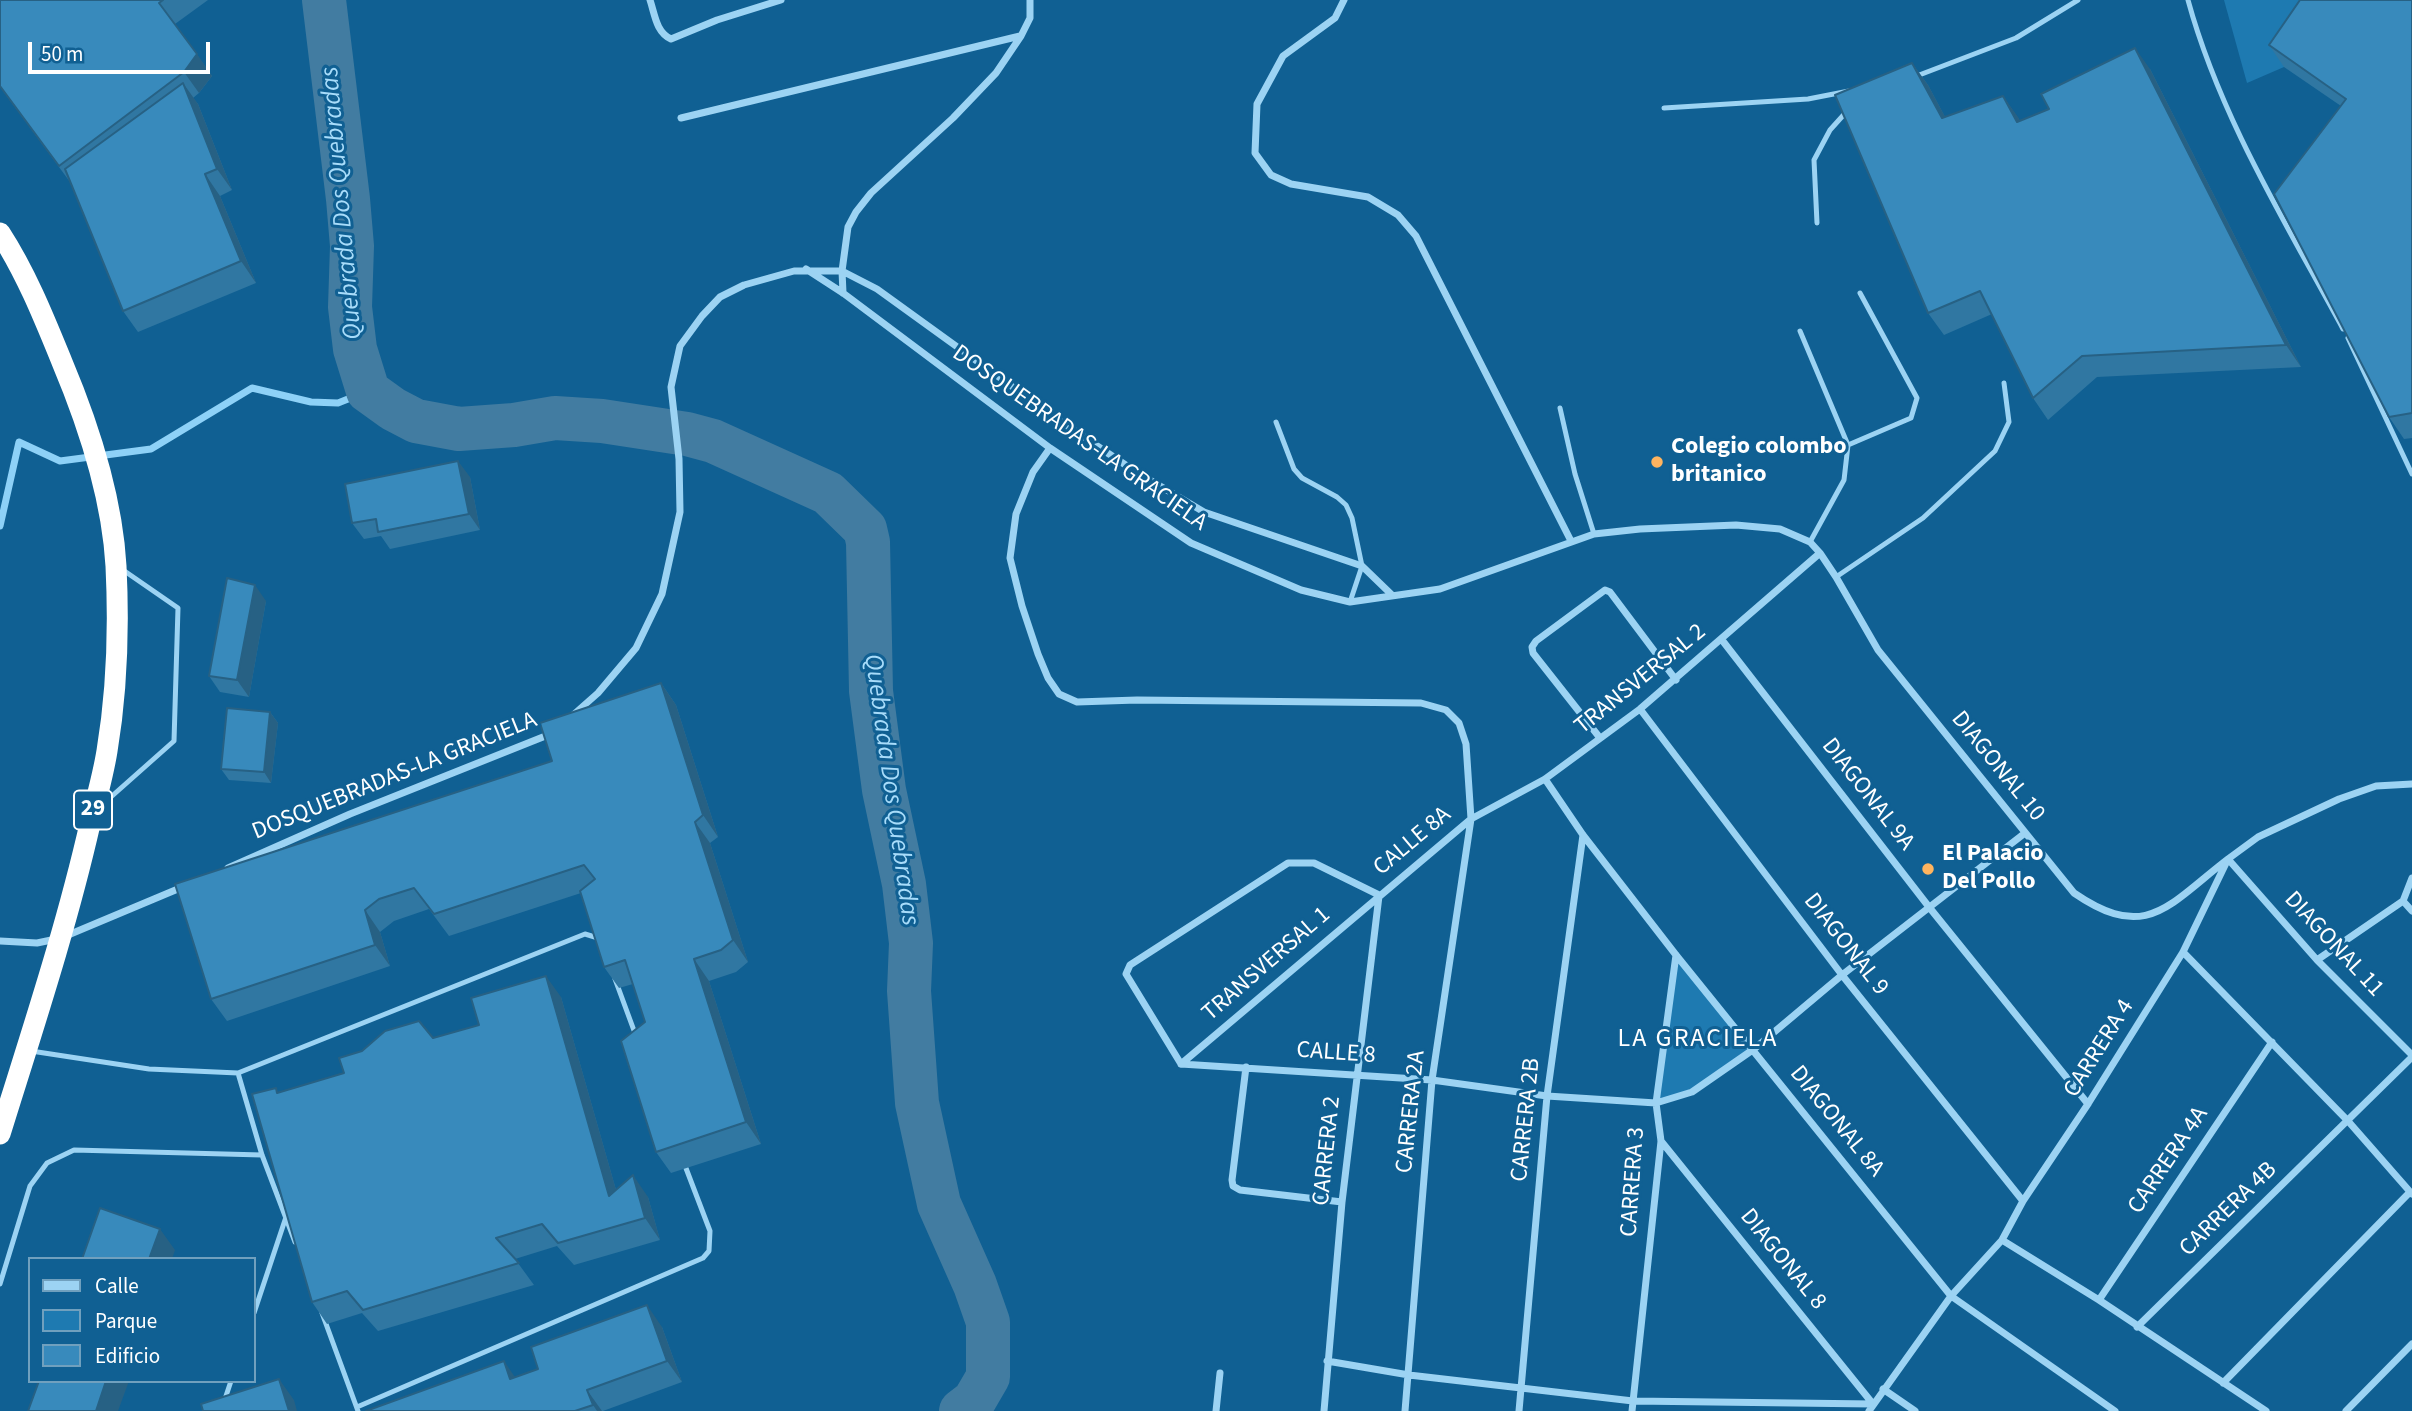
<!DOCTYPE html>
<html>
<head>
<meta charset="utf-8">
<style>
  body { margin:0 }
  #map { position:relative; width:2412px; height:1411px; overflow:hidden; background:#106093; font-family:"Source Sans 3",sans-serif }
  canvas { display:block }
  .legend { position:absolute; left:28px; top:1257px; width:228px; height:126px; box-sizing:border-box; background:#106093; border:2px solid #70a0be; margin:0; padding:9px 12px; list-style:none; font-size:21px; color:#fff }
  .legend li { display:flex; align-items:center; gap:14px; height:35px }
  .legend b { width:35px; border:2px solid #70a0be }
  .scale { position:absolute; left:28px; top:42px; width:182px; height:32px; box-sizing:border-box; border:4px solid #fff; border-top:0; padding-left:9px; font-size:21px; line-height:24px; white-space:nowrap; color:#fff; -webkit-text-stroke:5px #106093; paint-order:stroke }
</style>
</head>
<body>
<div id="map">
<canvas width="2412" height="1411"></canvas>
<ul class="legend">
<li><b style="height:9px;background:#9cd3f3"></b>Calle</li>
<li><b style="height:19px;background:#1e7ab1"></b>Parque</li>
<li><b style="height:19px;background:#388abc"></b>Edificio</li>
</ul>
<div class="scale">50 m</div>
</div>
<script>
const g = document.querySelector('canvas').getContext('2d');
g.lineJoin = 'round';
function fill(path, color) {
  g.fillStyle = color;
  g.fill(path, 'evenodd');
}
function stroke(path, color, width, dash) {
  g.strokeStyle = color;
  g.lineWidth = width;
  g.lineCap = dash ? 'butt' : 'round';
  g.setLineDash(dash || []);
  g.stroke(path);
}
function drawText(font, color, halo, rows, align = 'center') {
  g.font = font + ' "Source Sans 3",sans-serif';
  g.lineWidth = 6;
  g.setLineDash([]);
  g.textBaseline = 'middle';
  g.strokeStyle = halo;
  g.fillStyle = color;
  for (const [text, x, y, turn = 0] of rows) {
    g.save();
    g.translate(x, y);
    g.rotate((+turn || 0) * Math.PI / 180);
    g.textAlign = isNaN(turn) ? turn : align;
    if (halo) g.strokeText(text, 0, 0);
    g.fillText(text, 0, 0);
    g.restore();
  }
}
const green = new Path2D(`
  M 2224,0 L 2330,0 L 2284,67 L 2247,83 Z
  M 1676,955 L 1754,1049 L 1692,1092 L 1656,1103 Z`);
const stream = new Path2D(`
  M 0,526 L 19,442 L 60,461 L 151,449 L 252,388 L 311,402 L 338,403 L 368,391`);
const river = new Path2D(`
  M 324,0 L 348,199 L 352,246 L 350,307 L 355,349 L 368,391 L 393,409 L 416,421 L 459,429 L 514,425 L 555,418 L 602,421 L 687,434 L 713,441 L 828,493 L 865,529 L 868,542 L 871,691 L 884,790 L 904,884 L 911,943 L 909,991 L 917,1103 L 939,1204 L 975,1285 L 988,1322 L 988,1377 L 974,1401 L 961,1411`);
const lane = new Path2D(`
  M 2188,0 C 2220,117 2286,223 2343,329
  M 1914,77 L 2016,38 L 2078,0
  M 1664,108 L 1808,99 L 1849,91
  M 1817,223 L 1814,160 L 1830,130 L 1848,110
  M 1800,331 L 1848,445 L 1844,480 L 1810,542
  M 2348,338 L 2412,474
  M 1560,408 L 1575,474 L 1594,534
  M 1276,422 L 1294,469 L 1302,478 L 1337,497 L 1346,505 L 1352,518 L 1362,566 L 1350,602
  M 1848,445 L 1911,418 L 1917,398 L 1860,293
  M 1836,577 L 1923,518 L 1995,451 L 2009,422 L 2004,383
  M 103,804 L 174,741 L 178,608 L 123,570
  M 615,979 L 636,1036
  M 31,1051 L 149,1069 L 238,1073 L 585,934 L 598,938
  M 238,1073 L 262,1155 L 295,1242
  M 0,1284 L 30,1186 L 47,1163 L 74,1150 L 262,1155
  M 254,1313 L 286,1217
  M 322,1313 L 358,1411
  M 357,1407 L 703,1258 L 709,1251 L 710,1231 L 684,1163
  M 221,1411 L 231,1381`);
const street = new Path2D(`
  M 650,0 C 655,15 656,32 671,39 L 717,20 L 781,0
  M 1344,0 L 1335,18 L 1283,56 L 1257,104 L 1255,153 L 1271,175 L 1291,184 L 1368,197 L 1398,215 L 1416,236 L 1571,541
  M 681,118 L 1020,36
  M 806,269 L 843,293 L 1050,448 L 1191,543 L 1301,590 L 1350,602 L 1440,589 L 1594,534 L 1640,529 L 1736,525 L 1780,529 L 1810,542 L 1820,553 L 1836,577 L 1878,650 L 2074,893 C 2147,943 2168,905 2228,859 L 2317,960 L 2412,1055
  M 843,293 L 842,271 L 848,227 L 856,212 L 871,193 L 953,118 L 996,73 L 1021,36 L 1030,18 L 1030,0
  M 1050,448 L 1033,472 L 1016,514 L 1010,558 L 1022,606 L 1038,654 L 1048,678 L 1059,694 L 1077,702 L 1137,700 L 1421,703 L 1446,710 L 1459,723 L 1466,744 L 1471,819 L 1432,1080 L 1405,1411
  M 1722,640 L 1929,907 L 2088,1104
  M 1640,709 L 1842,975 L 2023,1201
  M 572,716 L 598,693 L 636,648 L 662,594 L 680,512 L 679,459 L 671,387 L 680,346 L 702,316 L 720,297 L 744,285 L 794,271 L 842,271 L 877,289 L 1057,419 L 1133,470 L 1204,512 L 1362,566 L 1392,595
  M 1600,738 L 1533,653 L 1532,647 L 1536,641 L 1605,590 L 1610,592 L 1676,680
  M 1545,779 L 1583,835 L 1676,955 L 1951,1296 L 2115,1411
  M 228,868 L 350,814 L 553,733
  M 2403,901 L 2412,911
  M 0,941 L 37,943 L 61,938 L 185,886
  M 2183,952 L 2348,1121 L 2412,1194
  M 2317,960 L 2403,901 L 2412,878
  M 1181,1064 L 1432,1080 L 1547,1096 L 1656,1103 L 1692,1092 L 1754,1049 L 1842,975 L 2025,833
  M 1181,1064 L 1471,819 L 1545,779 L 1640,709 L 1820,553
  M 1181,1064 L 1126,974 L 1130,965 L 1288,863 L 1314,863 L 1379,895
  M 1246,1067 L 1232,1180 L 1233,1186 L 1240,1190 L 1342,1202
  M 1661,1141 L 1873,1404
  M 2002,1240 L 2099,1300 L 2266,1411
  M 2099,1300 L 2272,1042
  M 2137,1327 L 2412,1057
  M 1327,1361 L 1409,1375 L 1633,1401 L 1873,1404
  M 2223,1383 L 2410,1192
  M 1883,1389 L 1915,1411
  M 1216,1411 L 1220,1373
  M 1324,1411 L 1342,1202 L 1379,896
  M 1519,1411 L 1547,1096 L 1583,835
  M 1632,1411 L 1661,1141 L 1656,1103 L 1676,955
  M 1869,1411 L 1951,1296 L 2002,1240 L 2023,1201 L 2088,1104 L 2183,952 L 2228,859 L 2258,837 L 2339,799 L 2376,786 L 2412,784
  M 2346,1411 L 2412,1344`);
const highway = new Path2D(`
  M 0,233 C 26,273 44,318 62,362 C 89,426 112,496 116,566 C 119,627 117,691 107,751 C 103,776 96,800 90,824 C 66,929 32,1031 0,1134`);
const wall = new Path2D(`
  M 0,0 L 208,0 L 175,24 L 212,76 L 199,93 L 193,98 L 198,104 L 232,190 L 220,196 L 256,283 L 138,332 L 123,311 L 70,182 L 0,87 Z
  M 2412,0 L 2412,438 L 2404,439 L 2389,417 L 2341,106 L 2284,67 L 2269,45 Z
  M 1912,63 L 1928,85 L 1945,117 L 2003,96 L 2020,121 L 2150,69 L 2301,367 L 2097,377 L 2048,420 L 2033,398 L 1992,314 L 1944,335 L 1928,313 Z
  M 470,477 L 480,530 L 390,549 L 381,536 L 364,539 L 352,523 Z
  M 266,601 L 249,697 L 220,692 L 209,676 Z
  M 661,683 L 676,705 L 718,837 L 710,843 L 748,962 L 736,972 L 709,981 L 761,1144 L 671,1173 L 656,1152 L 645,1022 L 633,984 L 619,988 L 604,967 L 581,893 L 449,936 L 429,909 L 394,921 L 380,932 L 390,966 L 227,1021 L 211,999 Z
  M 270,712 L 278,723 L 271,783 L 229,780 L 221,769 Z
  M 561,997 L 616,1190 L 648,1197 L 660,1240 L 574,1265 L 557,1246 L 515,1259 L 534,1285 L 378,1331 L 362,1313 L 327,1324 L 312,1302 L 279,1092 L 344,1073 L 433,1038 L 479,1025 Z
  M 662,1327 L 682,1382 L 603,1411 L 366,1411 L 515,1377 Z`);
const shadedWall = new Path2D(`
  M 2135,48 L 2150,69 L 2301,367 L 2286,345 Z
  M 197,54 L 212,76 L 199,93 L 184,72 Z
  M 1912,63 L 1928,85 L 1957,139 L 1942,118 Z
  M 183,83 L 198,104 L 232,190 L 217,169 Z
  M 2003,96 L 2018,117 L 2033,144 L 2017,122 Z
  M 205,174 L 220,196 L 256,283 L 241,261 Z
  M 458,461 L 470,477 L 480,530 L 469,514 Z
  M 255,585 L 266,601 L 249,697 L 237,680 Z
  M 661,683 L 676,705 L 718,837 L 703,815 Z
  M 270,712 L 278,723 L 271,783 L 264,772 Z
  M 695,822 L 710,843 L 748,962 L 733,940 Z
  M 365,910 L 380,932 L 390,966 L 375,945 Z
  M 694,959 L 709,981 L 761,1144 L 746,1122 Z
  M 546,976 L 561,997 L 624,1218 L 609,1196 Z
  M 633,1175 L 648,1197 L 660,1240 L 645,1218 Z
  M 160,1229 L 175,1250 L 172,1259 L 149,1259 Z
  M 647,1305 L 662,1327 L 682,1382 L 667,1361 Z
  M 504,1361 L 519,1383 L 510,1379 Z
  M 279,1379 L 294,1400 L 297,1411 L 289,1411 Z
  M 106,1381 L 129,1381 L 118,1411 L 96,1411 Z
  M 587,1390 L 602,1411 L 597,1411 L 593,1405 Z`);
const building = new Path2D(`
  M 0,0 L 163,0 L 159,3 L 197,54 L 184,72 L 59,166 L 0,86 Z
  M 2300,0 L 2412,0 L 2412,413 L 2389,417 L 2274,194 L 2346,99 L 2269,45 Z
  M 2135,48 L 2286,345 L 2082,356 L 2033,398 L 1980,291 L 1928,313 L 1835,95 L 1912,63 L 1942,118 L 2003,96 L 2017,122 L 2049,109 L 2041,94 Z
  M 183,83 L 217,169 L 205,174 L 241,261 L 123,311 L 65,169 Z
  M 458,461 L 469,514 L 378,532 L 376,519 L 352,523 L 345,484 Z
  M 227,578 L 255,585 L 237,680 L 209,676 Z
  M 661,683 L 703,815 L 695,822 L 733,940 L 721,950 L 694,959 L 746,1122 L 656,1152 L 621,1041 L 645,1022 L 625,960 L 604,967 L 580,891 L 595,879 L 584,865 L 434,914 L 414,888 L 379,899 L 365,910 L 375,945 L 211,999 L 175,884 L 552,761 L 540,723 Z
  M 227,708 L 270,712 L 264,772 L 221,769 Z
  M 546,976 L 609,1196 L 633,1175 L 645,1218 L 558,1243 L 542,1224 L 496,1238 L 519,1263 L 363,1310 L 347,1291 L 312,1302 L 252,1094 L 276,1088 L 277,1093 L 344,1073 L 339,1058 L 362,1051 L 385,1031 L 419,1021 L 433,1038 L 479,1025 L 471,998 Z
  M 100,1208 L 160,1229 L 149,1259 L 82,1259 Z
  M 647,1305 L 667,1361 L 587,1390 L 593,1405 L 575,1411 L 366,1411 L 504,1361 L 510,1379 L 538,1369 L 531,1347 Z
  M 279,1379 L 289,1411 L 203,1411 L 201,1404 Z
  M 39,1381 L 106,1381 L 96,1411 L 28,1411 Z`);
const markers = [
  [1657,462,7,"#ffb45f"],
  [1928,869,7,"#ffb45f"]
];
const shields = [
  [93,810,38]
];
const shieldNames = [
  ["29",93,810]
];
const streetNames = [
  ["DOSQUEBRADAS-LA GRACIELA",1079,439,35],
  ["TRANSVERSAL 2",1641,680,-39],
  ["DIAGONAL 10",1997,767,51],
  ["DOSQUEBRADAS-LA GRACIELA",395,777,-22],
  ["DIAGONAL 9A",1867,795,52],
  ["CALLE 8A",1413,842,-40],
  ["DIAGONAL 9",1845,945,52],
  ["DIAGONAL 11",2333,945,47],
  ["TRANSVERSAL 1",1267,965,-41],
  ["CARRERA 4",2100,1049,-58],
  ["CALLE 8",1336,1054,4],
  ["CARRERA 2A",1412,1112,-84],
  ["CARRERA 2B",1527,1120,-84],
  ["DIAGONAL 8A",1836,1122,51],
  ["CARRERA 2",1328,1151,-84],
  ["CARRERA 4A",2169,1161,-56],
  ["CARRERA 3",1634,1182,-86],
  ["CARRERA 4B",2229,1210,-44],
  ["DIAGONAL 8",1782,1260,51]
];
const poiNames = [
  ["Colegio colombo",1671,448],
  ["britanico",1671,476],
  ["El Palacio",1942,855],
  ["Del Pollo",1942,883]
];
const waterNames = [
  ["Quebrada Dos Quebradas",343,203,-95],
  ["Quebrada Dos Quebradas",890,790,82]
];
const neighbourhoodNames = [
  ["LA GRACIELA",1698,1040]
];
fill(green, '#1e7ab1');
stroke(stream, '#8ed1f7', 7);
stroke(river, '#427ca1', 44);
stroke(lane, '#9cd3f3', 5);
stroke(street, '#9cd3f3', 7);
stroke(highway, '#fff', 21);
fill(wall, '#3077a2');
fill(shadedWall, '#276184');
fill(building, '#388abc');
stroke(building, '#276184', 2);
for (const [x, y, r, color] of markers) {
  const dot = new Path2D();
  dot.arc(x, y, r, 0, 2 * Math.PI);
  g.fillStyle = color;
  g.fill(dot);
  stroke(dot, '#106093', 2.5);
}
for (const [x, y, w] of shields) {
  const box = new Path2D();
  box.roundRect(x - w / 2, y - 19.5, w, 39, 5);
  g.fillStyle = '#106093';
  g.fill(box);
  stroke(box, '#fff', 2);
}
drawText('bold 23px', '#fff', null, shieldNames);
drawText('24px', '#fff', '#106093', streetNames);
drawText('bold 24px', '#fff', '#106093', poiNames, 'left');
drawText('italic 26px', '#a8dcfa', '#106093', waterNames);
g.letterSpacing = '2px';
drawText('26px', '#fff', '#106093', neighbourhoodNames);
g.letterSpacing = '0px';
</script>
</body>
</html>
